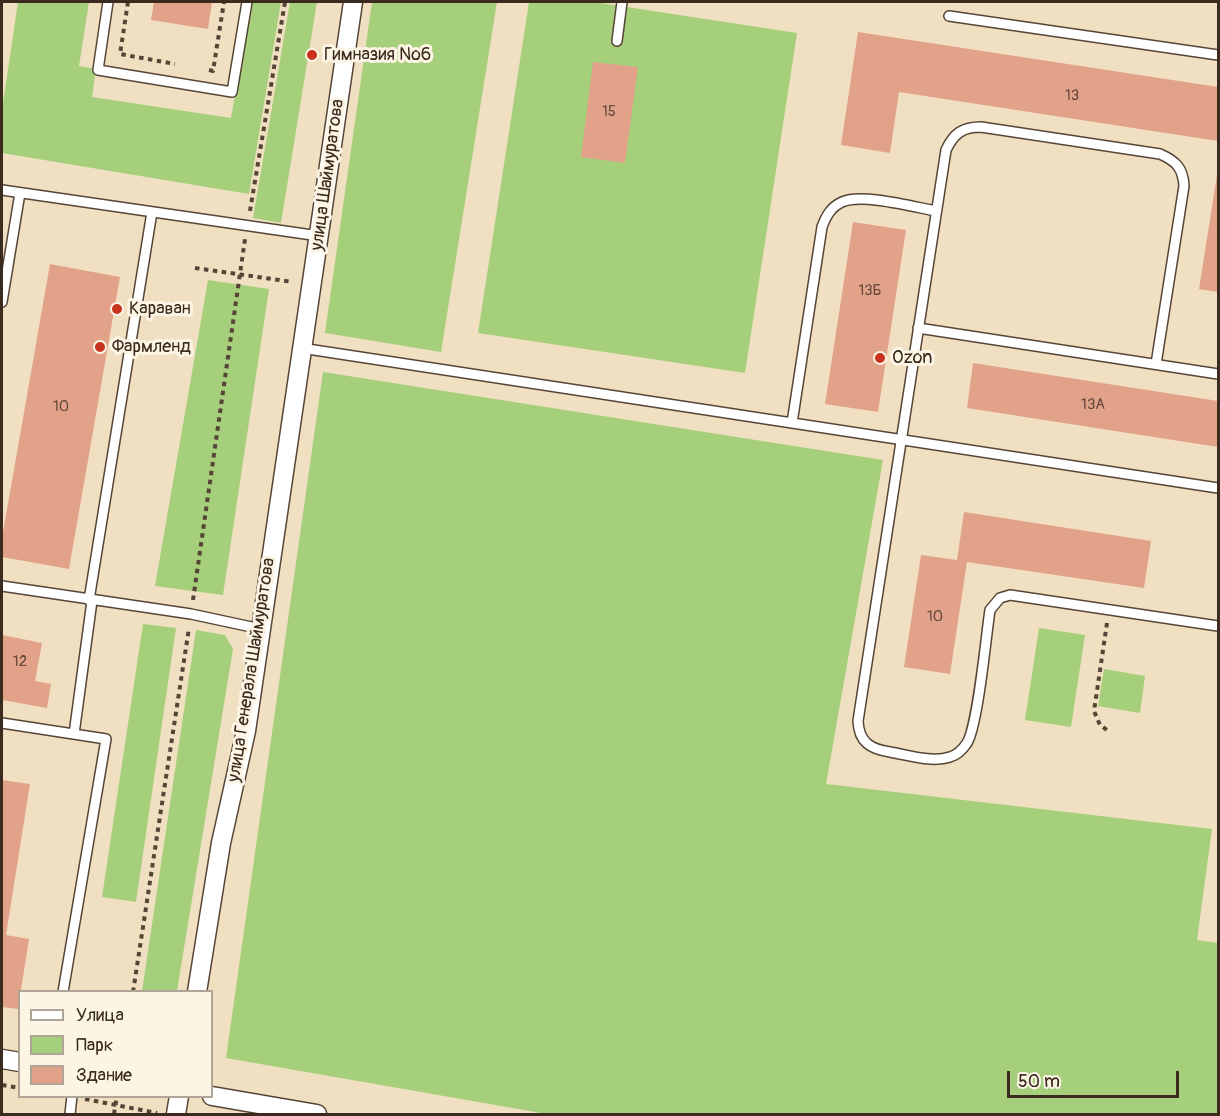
<!DOCTYPE html>
<html>
<head>
<meta charset="utf-8">
<style>
  body { margin:0 }
  #map { position:relative; width:1220px; height:1116px; overflow:hidden; background:#f0e0c1; font-family:Pangolin,sans-serif }
  canvas { display:block }
  .frame { position:absolute; inset:0; border:3px solid #3b2a1e; pointer-events:none }
  .legend { position:absolute; left:18px; top:990px; width:195px; height:108px; box-sizing:border-box; background:#fcf5e5; border:2px solid #afa495; margin:0; padding:8px 10px; list-style:none; font-size:18px; color:#3b2a1e }
  .legend li { display:flex; align-items:center; gap:12px; height:30px }
  .legend b { width:30px; border:2px solid #afa495 }
  .scale { position:absolute; left:1007px; top:1071px; width:172px; height:27px; box-sizing:border-box; border:3px solid #3b2a1e; border-top:0; padding-left:8px; font-size:18px; line-height:21px; white-space:nowrap; color:#3b2a1e; -webkit-text-stroke:4px #fcf5e5; paint-order:stroke }
</style>
</head>
<body>
<div id="map">
<canvas width="1220" height="1116"></canvas>
<div class="frame"></div>
<ul class="legend">
<li><b style="height:8px;background:#fff"></b>Улица</li>
<li><b style="height:16px;background:#a5cf7b"></b>Парк</li>
<li><b style="height:16px;background:#e2a28a"></b>Здание</li>
</ul>
<div class="scale">50 m</div>
</div>
<script>
const g = document.querySelector('canvas').getContext('2d');
g.lineJoin = 'round';
function fill(path, color) {
  g.fillStyle = color;
  g.fill(path, 'evenodd');
}
function stroke(path, color, width, dash) {
  g.strokeStyle = color;
  g.lineWidth = width;
  g.lineCap = dash ? 'butt' : 'round';
  g.setLineDash(dash || []);
  g.stroke(path);
}
function drawText(font, color, halo, rows, align = 'center') {
  g.font = font + ' Pangolin,sans-serif';
  g.lineWidth = 6;
  g.setLineDash([]);
  g.textBaseline = 'middle';
  g.strokeStyle = halo;
  g.fillStyle = color;
  for (const [text, x, y, turn = 0] of rows) {
    g.save();
    g.translate(x, y);
    g.rotate((+turn || 0) * Math.PI / 180);
    g.textAlign = isNaN(turn) ? turn : align;
    if (halo) g.strokeText(text, 0, 0);
    g.fillText(text, 0, 0);
    g.restore();
  }
}
const green = new Path2D(`
  M 18,2 L 89,2 L 79,66 L 96,69 L 92,97 L 231,118 L 251,2 L 281,2 L 249,194 L 2,153 L 2,110 Z
  M 290,2 L 317,2 L 281,223 L 253,218 Z
  M 372,2 L 497,2 L 441,352 L 325,333 Z
  M 529,2 L 594,2 L 797,33 L 745,373 L 478,333 Z
  M 208,280 L 269,289 L 223,595 L 155,586 Z
  M 323,372 L 883,460 L 826,784 L 1212,829 L 1197,940 L 1218,943 L 1218,1114 L 547,1114 L 226,1058 Z
  M 143,624 L 176,628 L 136,902 L 102,897 Z
  M 1039,628 L 1085,635 L 1071,727 L 1025,720 Z
  M 196,630 L 225,635 L 233,649 L 177,991 L 142,991 Z
  M 1104,669 L 1145,676 L 1140,713 L 1098,706 Z`);
const building = new Path2D(`
  M 154,2 L 212,2 L 208,29 L 151,20 Z
  M 858,32 L 1218,87 L 1218,141 L 899,92 L 890,153 L 841,145 Z
  M 593,62 L 638,67 L 625,163 L 581,157 Z
  M 1217,175 L 1218,175 L 1218,292 L 1199,289 Z
  M 853,222 L 906,230 L 878,412 L 825,404 Z
  M 50,264 L 120,277 L 69,569 L 2,557 L 2,538 Z
  M 973,363 L 1218,401 L 1218,447 L 967,408 Z
  M 964,512 L 1151,541 L 1144,588 L 967,562 L 950,674 L 904,667 L 921,555 L 957,560 Z
  M 2,635 L 42,643 L 35,681 L 51,684 L 47,708 L 2,700 Z
  M 2,780 L 30,784 L 6,935 L 29,939 L 18,1009 L 2,1007 Z`);
const path = new Path2D(`
  M 128,2 L 120,54 L 175,64
  M 209,70 L 213,71 L 224,2
  M 250,211 L 285,2
  M 195,268 L 293,282
  M 193,600 L 245,239
  M 1107,623 L 1094,711 L 1100,725 L 1110,732
  M 133,992 L 189,628
  M 2,1085 L 20,1088
  M 85,1099 L 157,1113
  M 114,1114 L 117,1096`);
const service = new Path2D(`
  M 108,2 L 98,70 L 232,92 L 247,2
  M 949,16 L 1218,55
  M 617,41 L 622,2
  M 2,190 L 319,236
  M 2,302 L 20,193
  M 918,328 L 1218,374
  M 301,348 L 1218,488
  M 1156,364 L 1184,186 C 1183,168 1176,161 1160,154 L 981,127 C 963,127 954,133 946,150 L 858,721 C 859,742 870,749 890,752 C 908,755 932,763 950,757 C 957,755 963,749 967,743 C 978,725 986,636 990,610 L 1000,598 L 1010,595 L 1218,626
  M 792,423 L 822,227 C 826,216 831,207 842,202 C 862,193 914,207 936,211
  M 2,586 L 191,614 L 261,629
  M 89,600 L 152,212
  M 2,723 L 106,739 L 63,992
  M 74,734 L 92,601
  M 70,1114 L 72,1096`);
const minor = new Path2D(`
  M 197,992 L 221,843 L 246,731 L 353,2
  M 2,1059 L 20,1062
  M 212,1096 L 317,1114
  M 176,1114 L 179,1096`);
const markers = [
  [312,55,6,"#c8321e"],
  [117,309,6,"#c8321e"],
  [100,347,6,"#c8321e"],
  [880,358,6,"#c8321e"]
];
const numberNames = [
  ["13",1072,96],
  ["15",609,112],
  ["13Б",870,291],
  ["13А",1093,405],
  ["10",61,407],
  ["10",935,617],
  ["12",20,662]
];
const poiNames = [
  ["Гимназия №6",324,55],
  ["Караван",129,309],
  ["Фармленд",112,347],
  ["Ozon",892,358]
];
const streetNames = [
  ["улица Шаймуратова",328,175,-82],
  ["улица Генерала Шаймуратова",252,670,-81]
];
fill(green, '#a5cf7b');
fill(building, '#e2a28a');
stroke(service, '#564536', 12);
stroke(minor, '#564536', 21);
stroke(path, '#564536', 4, [4.5, 4.5]);
stroke(service, '#fff', 9);
stroke(minor, '#fff', 18);
for (const [x, y, r, color] of markers) {
  const dot = new Path2D();
  dot.arc(x, y, r, 0, 2 * Math.PI);
  g.fillStyle = color;
  g.fill(dot);
  stroke(dot, '#fcf5e5', 2);
}
drawText('15px', '#654839', null, numberNames);
drawText('18px', '#3b2a1e', '#fcf5e5', poiNames, 'left');
drawText('18px', '#3b2a1e', '#fcf5e5', streetNames);
</script>
</body>
</html>
